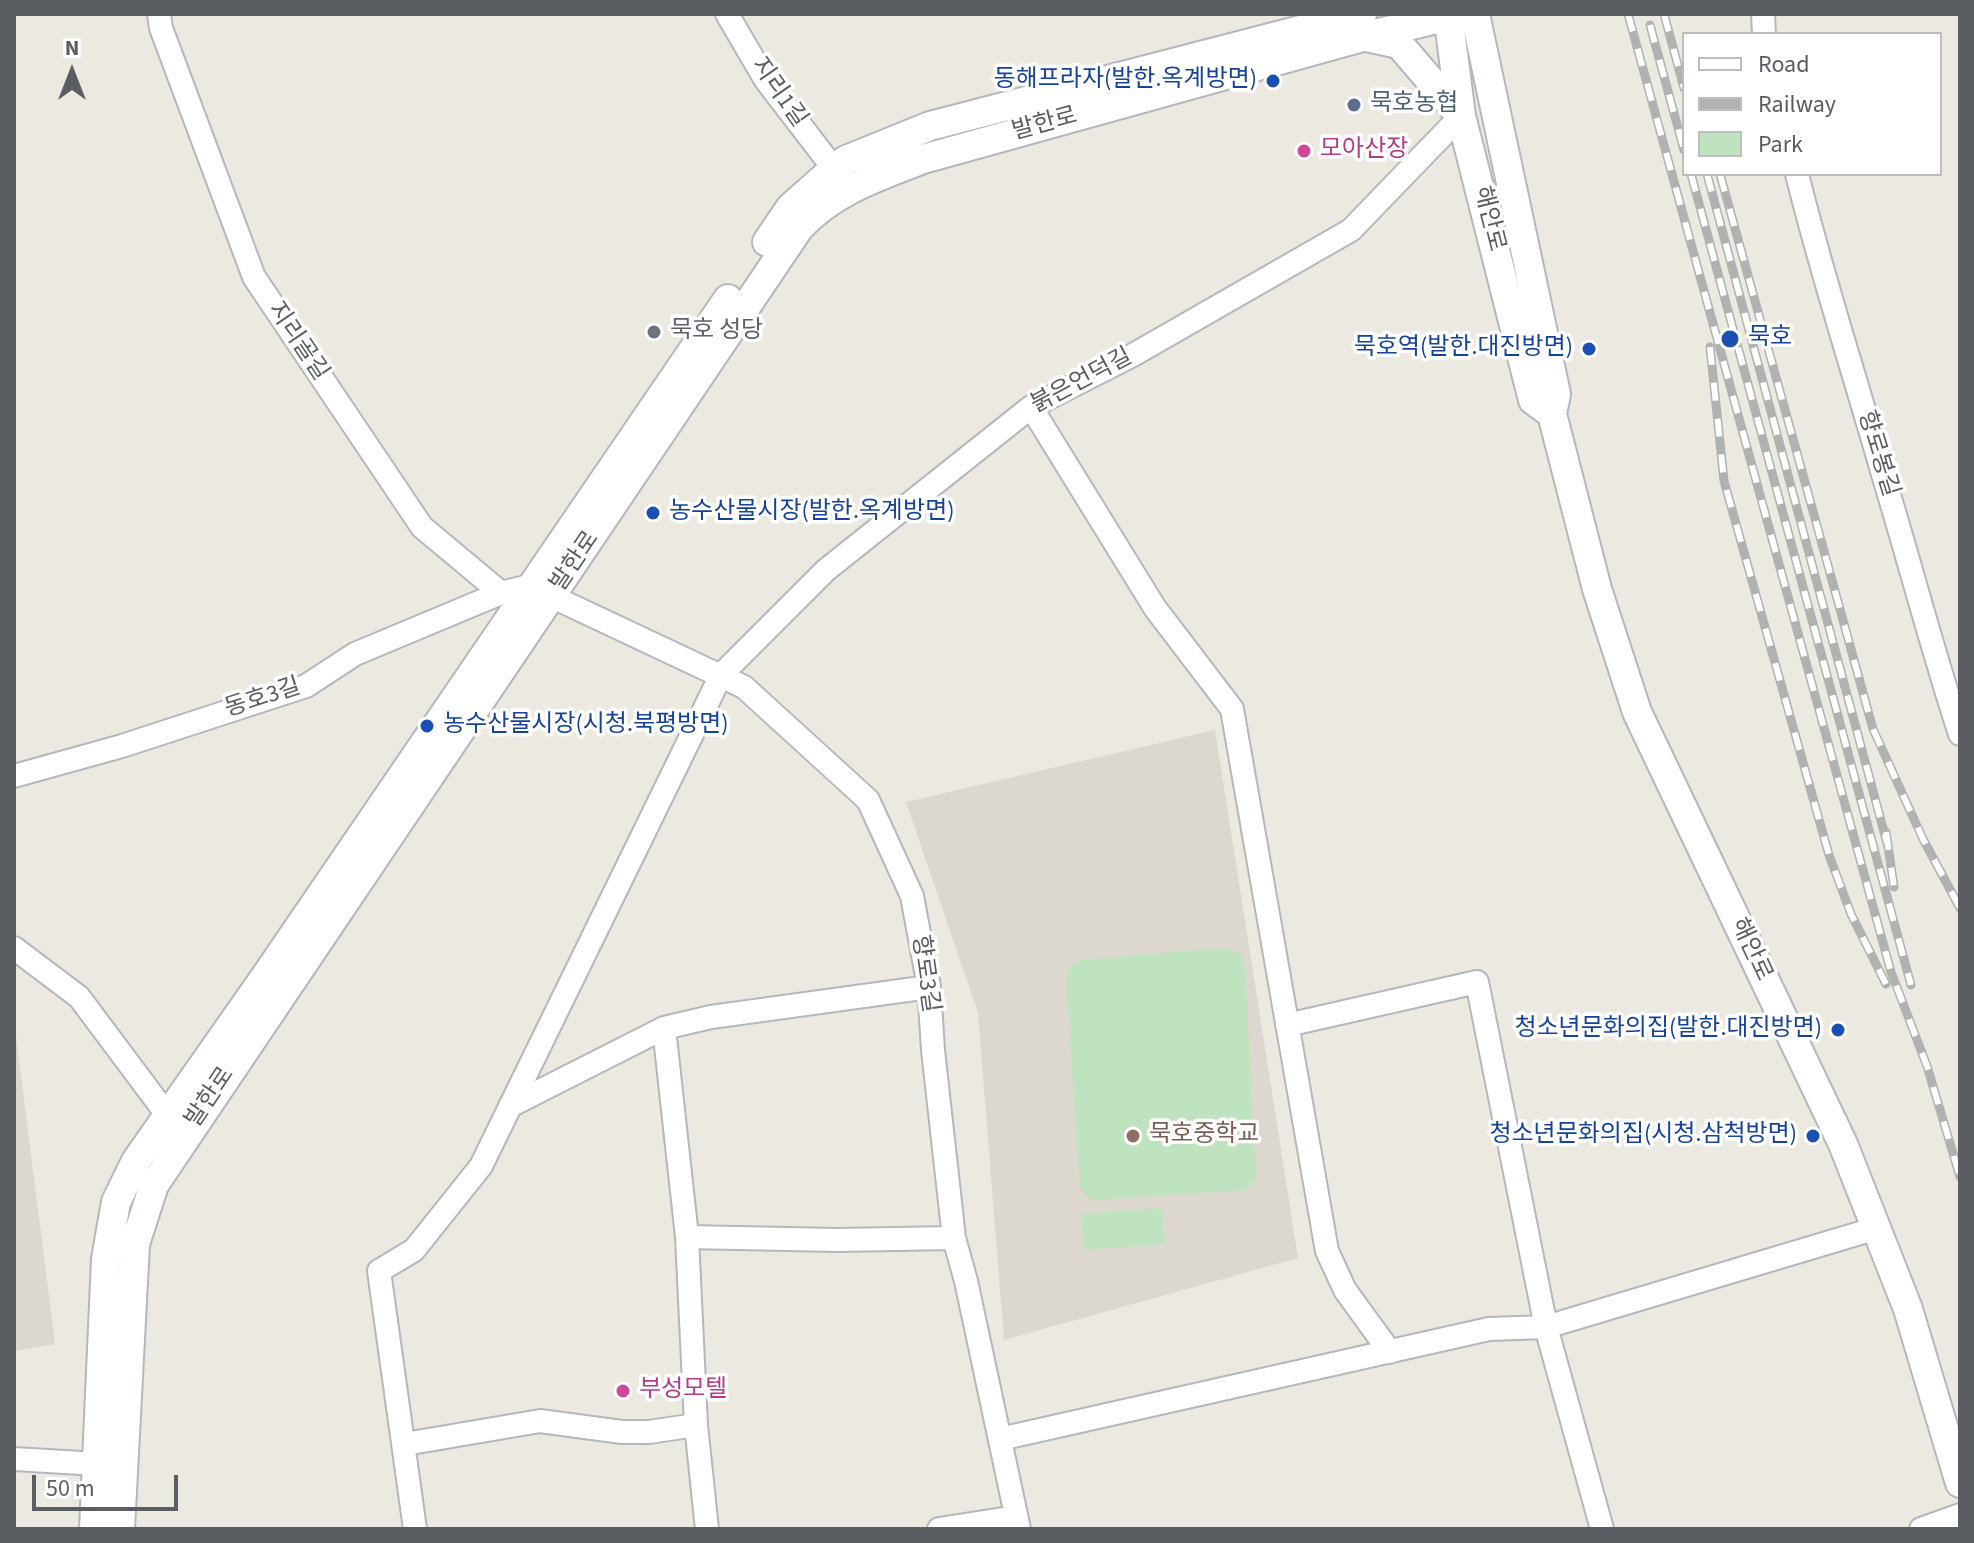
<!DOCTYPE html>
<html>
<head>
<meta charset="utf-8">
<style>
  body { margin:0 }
  #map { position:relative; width:1974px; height:1543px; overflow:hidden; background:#ece9e1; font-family:"Source Sans 3",sans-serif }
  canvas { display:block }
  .frame { position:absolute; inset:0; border:16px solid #5a5d61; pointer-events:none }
  .legend { position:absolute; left:1682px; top:32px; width:260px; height:144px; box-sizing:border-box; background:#fff; border:2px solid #bdbec0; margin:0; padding:10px 14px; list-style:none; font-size:24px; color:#5a5d61 }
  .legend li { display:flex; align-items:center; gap:16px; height:40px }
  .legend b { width:40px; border:2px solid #bdbec0 }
  .north { position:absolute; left:32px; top:32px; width:80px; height:80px; -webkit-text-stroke:6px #fff; paint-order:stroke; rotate:0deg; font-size:22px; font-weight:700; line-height:32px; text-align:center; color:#5a5d61 }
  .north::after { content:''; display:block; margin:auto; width:28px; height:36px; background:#5a5d61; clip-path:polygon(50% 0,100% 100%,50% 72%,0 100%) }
  .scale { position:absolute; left:32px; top:1475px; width:146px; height:36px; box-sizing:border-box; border:4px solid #5a5d61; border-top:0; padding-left:10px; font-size:24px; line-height:28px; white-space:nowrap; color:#5a5d61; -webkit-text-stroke:6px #fff; paint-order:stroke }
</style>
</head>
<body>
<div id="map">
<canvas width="1974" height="1543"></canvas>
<div class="frame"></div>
<ul class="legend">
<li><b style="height:10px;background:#fff"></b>Road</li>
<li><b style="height:10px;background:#b0b1b1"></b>Railway</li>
<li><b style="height:22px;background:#bee3be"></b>Park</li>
</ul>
<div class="north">N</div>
<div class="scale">50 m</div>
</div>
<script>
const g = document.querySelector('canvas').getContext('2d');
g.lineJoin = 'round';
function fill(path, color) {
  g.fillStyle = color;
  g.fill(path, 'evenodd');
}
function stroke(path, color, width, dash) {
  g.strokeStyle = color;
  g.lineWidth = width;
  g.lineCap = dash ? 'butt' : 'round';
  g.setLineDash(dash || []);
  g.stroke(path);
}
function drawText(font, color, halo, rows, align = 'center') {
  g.font = font + ' "Source Sans 3","Noto Sans KR",sans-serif';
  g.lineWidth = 7;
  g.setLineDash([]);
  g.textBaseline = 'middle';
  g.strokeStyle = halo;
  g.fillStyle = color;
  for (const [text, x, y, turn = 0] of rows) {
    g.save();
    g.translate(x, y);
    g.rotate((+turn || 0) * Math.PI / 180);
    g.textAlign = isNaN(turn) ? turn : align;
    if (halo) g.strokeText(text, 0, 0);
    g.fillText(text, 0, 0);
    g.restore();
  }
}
const education = new Path2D(`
  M 1215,730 L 1298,1258 L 1004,1340 L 978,1013 L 906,802 Z
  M 14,1020 L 55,1344 L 14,1351 Z`);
const green = new Path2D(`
  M 1224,948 L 1242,955 L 1245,970 L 1256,1179 L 1245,1190 L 1094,1200 L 1086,1196 L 1080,1187 L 1066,979 L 1070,966 L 1081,960 Z
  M 1162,1208 L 1165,1244 L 1084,1250 L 1081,1214 Z`);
const minor = new Path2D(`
  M 159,14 L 161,28 L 254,277 L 422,527 L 501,593 L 533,585
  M 727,14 L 765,79 L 834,169
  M 1763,14 L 1764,34
  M 1797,174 C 1822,276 1855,376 1884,478 C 1910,563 1932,649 1960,734
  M 1031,407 L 1155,608 L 1232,709 L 1327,1251 L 1345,1290 L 1390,1352
  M 553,597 L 744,687 L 868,800 L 912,896 L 929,987 L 933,1050 L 954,1238 L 966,1281 L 1019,1529
  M 14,776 L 122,746 L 306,686 L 355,654 L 501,593
  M 14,948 L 79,997 L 168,1116
  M 1287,1025 L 1477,982 L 1546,1327 L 1602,1529
  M 664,1028 L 687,1237 L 696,1425 L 707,1529
  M 510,1106 L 664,1028 L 711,1017 L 929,987
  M 687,1237 L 837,1240 L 954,1238
  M 1000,1439 L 1489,1329 L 1546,1327 L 1877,1228
  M 405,1444 L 540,1421 L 622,1432 L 649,1432 L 696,1425
  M 14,1459 L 98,1464
  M 415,1529 L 379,1271 L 414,1250 L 481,1166 L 721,675 L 826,570 L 1031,407 L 1133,355 L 1351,230 L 1461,116
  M 939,1529 L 1016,1517
  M 1921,1529 L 1960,1515`);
const tertiary = new Path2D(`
  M 1448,14 L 1461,116 L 1533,400 L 1552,414
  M 1475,14 L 1556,394 L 1552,414 L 1597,589 L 1637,712 L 1843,1144 L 1908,1309 L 1960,1483
  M 1367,37 L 1399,44 L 1460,115
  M 767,242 L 790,208 L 834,169 L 846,160 L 930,126 L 1362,14
  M 94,1529 L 106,1259 L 116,1202 L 136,1161 L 265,977 L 728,299
  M 120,1529 L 135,1244 L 154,1185 L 799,228 C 833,191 877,177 923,159 L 1366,36 L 1458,14`);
const rail = new Path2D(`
  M 1628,14 L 1891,972 L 1927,1066 L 1960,1177
  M 1664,14 L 1684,88
  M 1650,25 L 1684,150
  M 1691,174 L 1911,985
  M 1707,174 L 1887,843
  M 1720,174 L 1873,729 L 1923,839 L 1960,908
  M 1710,347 L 1724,481 L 1829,855 L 1851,914 L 1886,984
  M 1886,832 L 1894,887`);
const markers = [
  [1273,81,8,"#1a4fb4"],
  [1354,105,8,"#5c6f8a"],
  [1304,151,8,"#d1479c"],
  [654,332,8,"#6b7280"],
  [1730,339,10,"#1a4fb4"],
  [1589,349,8,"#1a4fb4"],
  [653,513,8,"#1a4fb4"],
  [427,726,8,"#1a4fb4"],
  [1838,1030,8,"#1a4fb4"],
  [1133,1136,8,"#8d6e63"],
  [1813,1136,8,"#1a4fb4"],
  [623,1391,8,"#d1479c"]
];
const transitNames = [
  ["동해프라자(발한.옥계방면)",1257,81],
  ["묵호",1748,339,"left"],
  ["묵호역(발한.대진방면)",1573,349],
  ["농수산물시장(발한.옥계방면)",669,513,"left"],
  ["농수산물시장(시청.북평방면)",443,726,"left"],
  ["청소년문화의집(발한.대진방면)",1822,1030],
  ["청소년문화의집(시청.삼척방면)",1797,1136]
];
const streetNames = [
  ["지리1길",778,93,55],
  ["발한로",1045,125,-15],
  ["해안로",1488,219,76],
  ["지리골길",297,342,56],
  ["붉은언덕길",1082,382,-28],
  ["향로봉길",1877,454,73],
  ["발한로",576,562,-56],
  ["동호3길",263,699,-18],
  ["해안로",1750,950,65],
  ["향로3길",924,974,82],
  ["발한로",211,1098,-56]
];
const serviceNames = [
  ["묵호농협",1370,105]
];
const hotelNames = [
  ["모아산장",1320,151],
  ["부성모텔",639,1391]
];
const worshipNames = [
  ["묵호 성당",670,332]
];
const educationNames = [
  ["묵호중학교",1149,1136]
];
fill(education, '#dcd8cf');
fill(green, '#bee3be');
stroke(minor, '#b4b7bb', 26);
stroke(tertiary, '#b4b7bb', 32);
stroke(minor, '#fff', 22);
stroke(tertiary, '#fff', 28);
stroke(rail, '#b0b1b1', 9);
stroke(rail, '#fff', 6, [18]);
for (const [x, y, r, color] of markers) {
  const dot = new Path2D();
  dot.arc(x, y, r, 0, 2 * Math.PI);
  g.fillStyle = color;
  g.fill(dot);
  stroke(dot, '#fff', 3);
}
drawText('24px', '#164399', '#fff', transitNames, 'right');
drawText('24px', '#5a5d61', '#fff', streetNames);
drawText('24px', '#4e5e75', '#fff', serviceNames, 'left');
drawText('24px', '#b23c85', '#fff', hotelNames, 'left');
drawText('24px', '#5b616d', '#fff', worshipNames, 'left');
drawText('24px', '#785e54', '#fff', educationNames, 'left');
</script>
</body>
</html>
